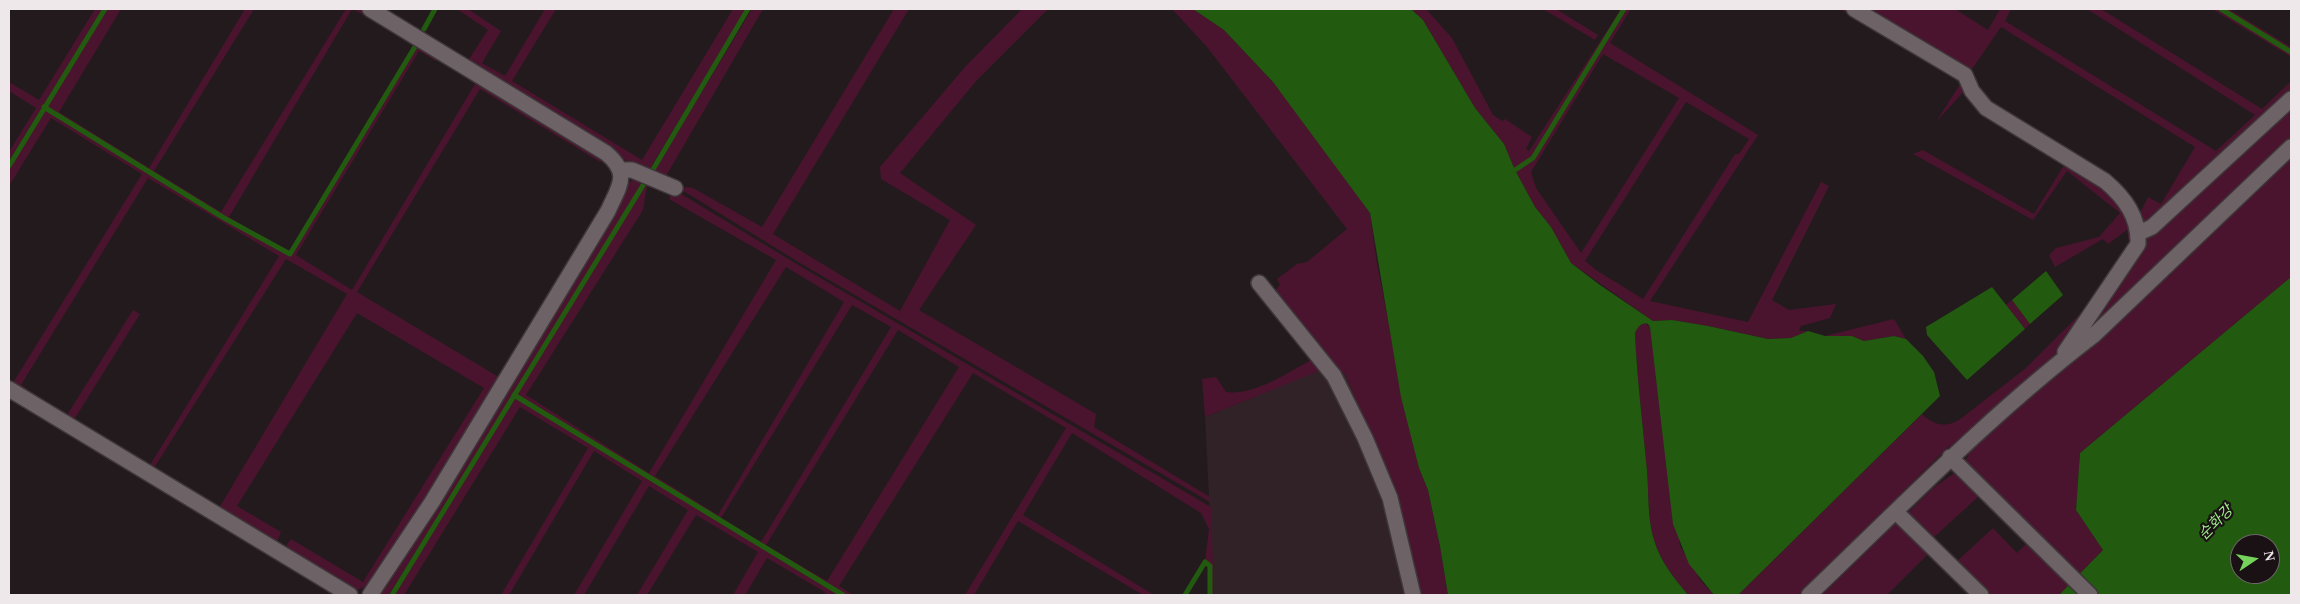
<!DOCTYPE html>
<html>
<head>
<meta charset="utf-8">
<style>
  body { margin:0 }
  #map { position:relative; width:2300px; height:604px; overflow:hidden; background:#231a1d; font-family:"Times New Roman",serif }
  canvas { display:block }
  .frame { position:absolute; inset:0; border:10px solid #efe8eb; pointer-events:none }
  .north { position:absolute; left:2230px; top:534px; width:50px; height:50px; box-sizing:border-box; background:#191114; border:1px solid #6f676a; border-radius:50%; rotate:78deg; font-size:14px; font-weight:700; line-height:20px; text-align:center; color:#efe8eb }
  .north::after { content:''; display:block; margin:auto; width:18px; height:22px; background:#75d25b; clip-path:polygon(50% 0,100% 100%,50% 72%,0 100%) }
</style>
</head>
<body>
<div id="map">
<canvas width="2300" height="604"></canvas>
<div class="frame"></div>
<div class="north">N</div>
</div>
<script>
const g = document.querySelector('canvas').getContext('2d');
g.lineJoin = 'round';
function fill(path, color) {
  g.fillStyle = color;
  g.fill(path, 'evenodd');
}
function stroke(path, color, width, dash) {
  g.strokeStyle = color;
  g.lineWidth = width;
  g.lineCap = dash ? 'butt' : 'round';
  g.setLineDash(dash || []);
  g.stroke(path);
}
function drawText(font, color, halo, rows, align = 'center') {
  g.font = font + ' "Times New Roman","Noto Sans KR",serif';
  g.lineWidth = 4.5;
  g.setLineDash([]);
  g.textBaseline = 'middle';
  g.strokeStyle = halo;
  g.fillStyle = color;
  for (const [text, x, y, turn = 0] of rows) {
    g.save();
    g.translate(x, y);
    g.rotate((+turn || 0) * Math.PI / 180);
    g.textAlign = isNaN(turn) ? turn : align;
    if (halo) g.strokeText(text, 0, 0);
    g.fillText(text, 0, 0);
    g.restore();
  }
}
const built = new Path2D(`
  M 1332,365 L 1345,374 L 1385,463 L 1401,523 L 1416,595 L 1214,595 L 1205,417 Z`);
const green = new Path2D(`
  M 95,9 L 103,9 L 9,161 L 9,152 L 36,108 L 9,91 L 9,82 L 39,100 Z
  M 107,9 L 121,9 L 59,112 L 149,168 L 245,9 L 254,9 L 154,171 L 221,212 L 346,9 L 352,9 L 229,217 L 289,253 L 225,218 L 289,255 L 417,47 L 353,9 L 364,9 L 439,55 L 436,61 L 419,51 L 296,255 L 352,290 L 475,84 L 442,62 L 444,58 L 605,156 L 600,162 L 480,89 L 357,292 L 502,379 L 373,583 L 355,591 L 282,551 L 291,539 L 363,582 L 484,388 L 357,313 L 237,506 L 281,532 L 275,546 L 79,427 L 83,424 L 150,465 L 279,256 L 148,178 L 21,385 L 67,415 L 133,310 L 140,314 L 72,423 L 11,386 L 142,174 L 51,118 L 9,186 L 9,168 L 45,108 L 216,213 L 46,107 ZM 286,259 L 347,294 L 219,508 L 154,468 Z
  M 457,9 L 468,9 L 501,31 L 482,63 L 505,76 L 545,9 L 556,9 L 512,81 L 642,160 L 733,9 L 746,9 L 648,172 L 635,166 L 467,62 L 488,30 Z
  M 752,9 L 763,9 L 666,176 L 659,178 L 652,174 Z
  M 894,9 L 909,9 L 773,234 L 900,311 L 950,220 L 881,179 L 880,167 L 965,67 L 1022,9 L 1048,9 L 977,80 L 900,173 L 976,225 L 919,310 L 1096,414 L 1094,427 L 1210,497 L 1210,502 L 800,263 L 682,190 L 686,187 L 693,188 L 762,227 Z
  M 1172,9 L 1193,9 L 1224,30 L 1273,82 L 1296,111 L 1370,213 L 1377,263 L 1394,352 L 1419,468 L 1428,490 L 1440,546 L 1448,595 L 1416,595 L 1391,480 L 1345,374 L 1332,365 L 1276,290 L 1280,284 L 1277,279 L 1297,264 L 1307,262 L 1347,229 L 1207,47 Z
  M 1411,9 L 1426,9 L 1452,38 L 1493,115 L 1502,121 L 1505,119 L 1532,137 L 1526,149 L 1529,151 L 1621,9 L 1631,9 L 1610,43 L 1758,135 L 1650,301 L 1748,322 L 1821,182 L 1829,186 L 1772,300 L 1789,310 L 1836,304 L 1830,318 L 1801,326 L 1799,331 L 1808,331 L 1791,338 L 1768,339 L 1708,326 L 1672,320 L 1653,321 L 1571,263 L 1551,227 L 1535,207 L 1515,170 L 1504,144 L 1475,108 L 1423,20 ZM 1603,54 L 1679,98 L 1581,253 L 1536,188 L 1531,172 ZM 1686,102 L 1749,139 L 1739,154 L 1735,154 L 1643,299 L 1596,270 L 1585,261 Z
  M 1543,9 L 1556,9 L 1598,35 L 1595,40 Z
  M 1840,9 L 1850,9 L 1952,70 L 1967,84 L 1967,88 L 1936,122 L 1962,81 Z
  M 1866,9 L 1955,9 L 1988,30 L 2000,9 L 2011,9 L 2005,21 L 2216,151 L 2255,115 L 2087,9 L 2101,9 L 2262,109 L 2291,81 L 2291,94 L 2160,217 L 2144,223 L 2139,215 L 2148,197 L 2161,204 L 2195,147 L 2001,27 L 1972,69 Z
  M 2212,9 L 2218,9 L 2291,53 L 2291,57 Z
  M 2222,9 L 2229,9 L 2291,47 L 2291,51 Z
  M 2291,102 L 2291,142 L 2088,336 L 2087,329 L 2143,239 Z
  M 1923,150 L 2034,214 L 2066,162 L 2110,191 L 2133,225 L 2130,249 L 2127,230 L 2108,244 L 2103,239 L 2055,267 L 2049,255 L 2056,248 L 2099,237 L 2120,213 L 2067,171 L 2033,220 L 1913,154 Z
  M 2291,155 L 2291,277 L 2080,453 L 2076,510 L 2103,550 L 2059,595 L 1986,595 L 1955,563 L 1993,528 L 2017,553 L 2030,540 L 1969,466 L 1966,460 L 1971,449 L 2096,342 Z
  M 634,178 L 645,180 L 389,595 L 378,595 L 628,184 Z
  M 648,180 L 643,210 L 526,395 L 649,473 L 776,260 L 669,199 L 673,189 L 800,266 L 1211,507 L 1214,595 L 1212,595 L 1211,565 L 1205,561 L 1209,529 L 1201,513 L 1072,433 L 1023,515 L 1154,595 L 1143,595 L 1018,521 L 974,595 L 965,595 L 1066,428 L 973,373 L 839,586 L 853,595 L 845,595 L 830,587 L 516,395 ZM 786,267 L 844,302 L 718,515 L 655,476 ZM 852,305 L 891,327 L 761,542 L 721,518 ZM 898,330 L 959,367 L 827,581 L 766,545 Z
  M 2012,300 L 2030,324 L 2025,329 L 2006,305 Z
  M 2089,312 L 2063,350 L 1957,442 L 1946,449 L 1800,595 L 1738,595 L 1922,414 C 1933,425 1945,428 1959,420 L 2026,368 L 2078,316 Z
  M 1894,319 L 1906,339 L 1894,336 L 1864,341 L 1852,336 L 1825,336 Z
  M 1645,323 L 1650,327 L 1680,546 L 1701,581 L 1714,595 L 1688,595 C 1674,578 1660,561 1654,540 C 1647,517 1649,494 1647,471 C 1643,425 1637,379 1635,333 L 1638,326 Z
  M 1315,358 L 1324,369 L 1205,417 L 1202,379 L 1216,377 L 1226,392 C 1256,396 1289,371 1315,358 Z
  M 515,397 L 841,595 L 824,595 L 825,592 L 767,558 L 745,595 L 733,595 L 758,552 L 696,515 L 647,595 L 637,595 L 688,510 L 649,486 L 584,595 L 574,595 L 642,481 L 594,451 L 509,595 L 501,595 L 588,448 L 520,407 L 404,595 L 394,595 Z
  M 1953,474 L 1957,474 L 1979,496 L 1932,539 L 1907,514 L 1933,488 Z
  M 1898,521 L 1930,552 L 1887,595 L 1822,595 Z`);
const water = new Path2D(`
  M 1193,9 L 1411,9 L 1423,20 L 1475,108 L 1504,144 L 1515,170 L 1535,207 L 1551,227 L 1571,263 L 1600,285 L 1653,321 L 1672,320 L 1708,326 L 1768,339 L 1791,338 L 1808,331 L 1825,336 L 1852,336 L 1864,341 L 1894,336 L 1906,339 L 1923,356 L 1934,372 L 1940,396 L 1738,595 L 1714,595 L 1689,564 L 1673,524 L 1650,327 L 1648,324 C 1641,322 1638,327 1635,333 C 1637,380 1643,425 1647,471 C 1649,494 1647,517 1654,540 C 1660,561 1674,578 1688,595 L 1448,595 L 1440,546 L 1428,490 L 1419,468 L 1401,397 L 1370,213 L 1273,82 L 1224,30 Z
  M 2046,271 L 2063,295 L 2030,324 L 2012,300 Z
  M 2291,277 L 2291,595 L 2059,595 L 2103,550 L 2076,510 L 2080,453 ZM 2240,544 L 2270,544 L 2270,574 L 2240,574 Z
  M 1992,287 L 2025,329 L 1967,380 L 1927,335 L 1926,327 Z`);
const stream = new Path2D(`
  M 2221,9 L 2291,52
  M 424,29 L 435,9
  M 44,107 L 224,218 L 290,254 L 416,45
  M 9,166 L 105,9
  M 1515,170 L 1533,158 L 1624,9
  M 652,171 L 748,9
  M 514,395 L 843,595
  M 392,595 L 645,182
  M 1185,595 L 1205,562 L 1210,566 L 1210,595`);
const minor = new Path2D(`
  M 1854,9 L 1965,75 L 1972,91 L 1986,108 L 2105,181 C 2125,198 2139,217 2138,244 L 2065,352
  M 621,170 L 632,170 L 675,188
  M 2139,233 L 2152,227 L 2291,99
  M 1259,283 L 1334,376 L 1365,438 L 1390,498 L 1413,595
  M 9,389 L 350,595
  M 1950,457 L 2090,595
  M 1896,512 L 1981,595
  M 370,595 L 432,502 L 608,211 C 619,186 631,174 606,153 L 370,9
  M 1809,595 C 1902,506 1992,413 2094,335 L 2291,147`);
const waterNames = [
  ["순화강",2216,523,-45]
];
fill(built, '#312227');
fill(green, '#4a142e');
fill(water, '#225b0f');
stroke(stream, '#225b0f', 5);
stroke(minor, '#3e373a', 18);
stroke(minor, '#6d6266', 15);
drawText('italic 15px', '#9fed8a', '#191114', waterNames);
</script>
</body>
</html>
